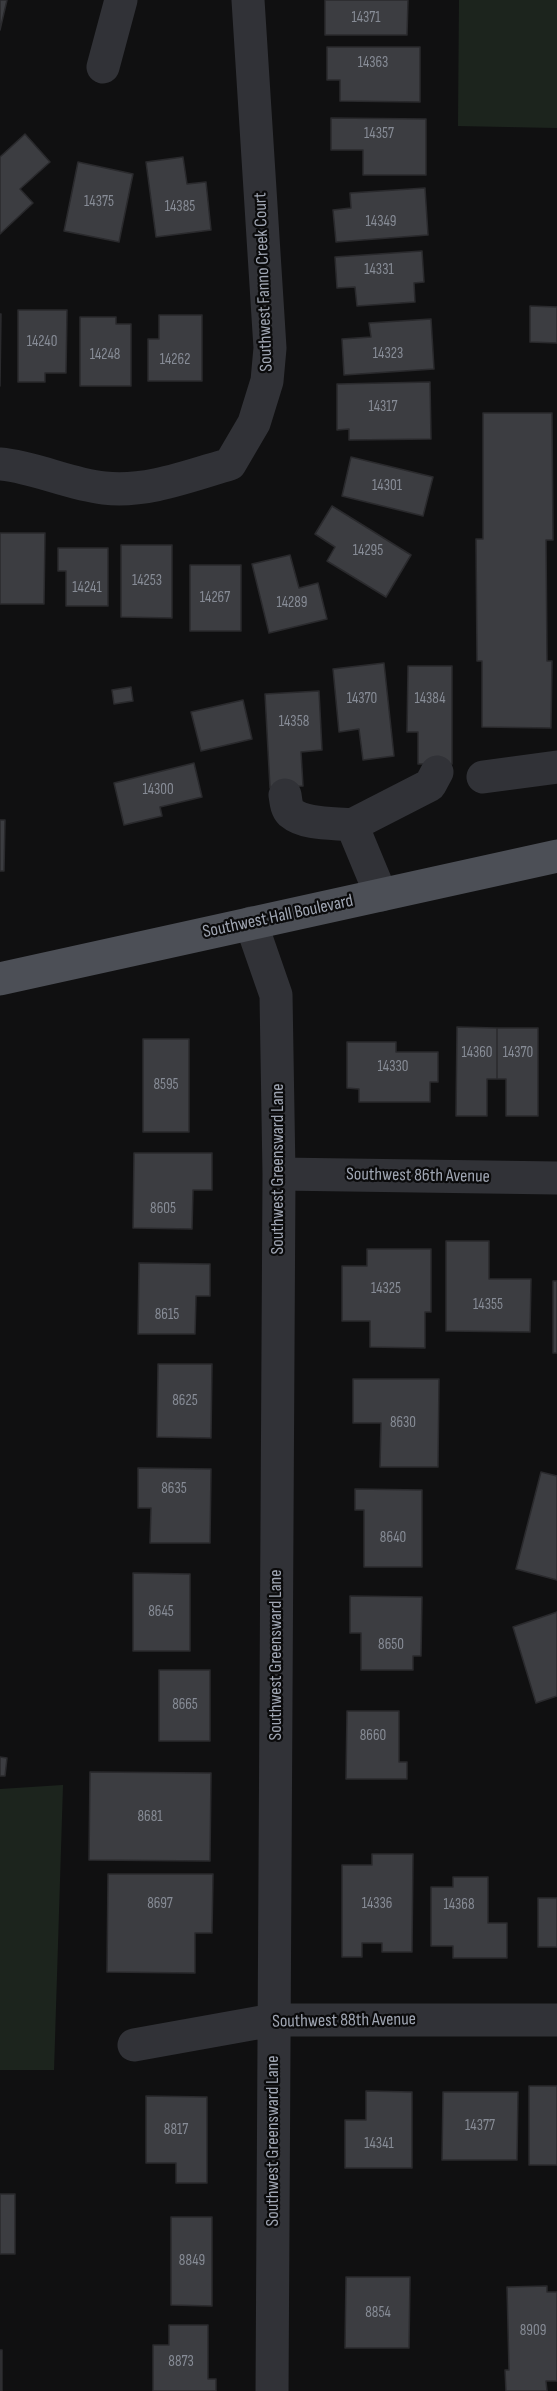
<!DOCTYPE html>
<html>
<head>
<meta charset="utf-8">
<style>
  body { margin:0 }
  canvas { display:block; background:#101011 }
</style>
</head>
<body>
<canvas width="557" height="2391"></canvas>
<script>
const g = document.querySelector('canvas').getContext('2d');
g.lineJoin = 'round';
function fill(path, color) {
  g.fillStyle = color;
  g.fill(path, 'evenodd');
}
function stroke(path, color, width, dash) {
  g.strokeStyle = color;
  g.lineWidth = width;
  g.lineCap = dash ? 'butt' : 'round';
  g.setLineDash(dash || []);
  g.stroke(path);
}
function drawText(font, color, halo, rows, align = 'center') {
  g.font = font + ' "Sofia Sans Condensed",sans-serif';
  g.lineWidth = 4.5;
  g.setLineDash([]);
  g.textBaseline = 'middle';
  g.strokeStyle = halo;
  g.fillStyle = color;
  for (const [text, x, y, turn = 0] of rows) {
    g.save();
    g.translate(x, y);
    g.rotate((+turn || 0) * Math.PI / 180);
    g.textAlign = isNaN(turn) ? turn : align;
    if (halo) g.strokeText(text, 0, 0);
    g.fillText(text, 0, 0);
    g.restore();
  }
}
const green = new Path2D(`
  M 459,0 L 557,0 L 557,128 L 458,126 Z
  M 63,1785 L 54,2070 L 0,2070 L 0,1789 Z`);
const building = new Path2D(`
  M 0,0 L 7,0 L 0,30 Z
  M 325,0 L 408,0 L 407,35 L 325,35 Z
  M 327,47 L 420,47 L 420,102 L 340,101 L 340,80 L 327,80 Z
  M 331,118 L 426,119 L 426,175 L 363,175 L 363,150 L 331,150 Z
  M 25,134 L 50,162 L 20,189 L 33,203 L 0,234 L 0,157 Z
  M 183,157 L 187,184 L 206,182 L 211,230 L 156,237 L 146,162 Z
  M 78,162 L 133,174 L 119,242 L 64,231 Z
  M 425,188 L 428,235 L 336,242 L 333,210 L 351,208 L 350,193 Z
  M 422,251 L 424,282 L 414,283 L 415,302 L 357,306 L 355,287 L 337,288 L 335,257 Z
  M 530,306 L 557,307 L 557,343 L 530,342 Z
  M 18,310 L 67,310 L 66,373 L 45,373 L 45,382 L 18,382 Z
  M 0,314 L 1,314 L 0,386 Z
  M 159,315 L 202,315 L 202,381 L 148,381 L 148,339 L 159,339 Z
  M 80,317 L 116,317 L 116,324 L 131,324 L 131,386 L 80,386 Z
  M 431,319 L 434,369 L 344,375 L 342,339 L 371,337 L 369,323 Z
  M 430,382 L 431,439 L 349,440 L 349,429 L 337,430 L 337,384 Z
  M 483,413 L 552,413 L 553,540 L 546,540 L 547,661 L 552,661 L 551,728 L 482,727 L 482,661 L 477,661 L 476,539 L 483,539 Z
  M 351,457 L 433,477 L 423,516 L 342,496 Z
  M 332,506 L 411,555 L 386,597 L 327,561 L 335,547 L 315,534 Z
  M 0,533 L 45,533 L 44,604 L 0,604 Z
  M 121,545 L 172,545 L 172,618 L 121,617 Z
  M 58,548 L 108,548 L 108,606 L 66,606 L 66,571 L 58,571 Z
  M 290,555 L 299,588 L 318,583 L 327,619 L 269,633 L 252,564 Z
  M 190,565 L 241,565 L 241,631 L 190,631 Z
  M 384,663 L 394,756 L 363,760 L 359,729 L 339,732 L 333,669 Z
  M 408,666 L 452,666 L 452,764 L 418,764 L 418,732 L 407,732 Z
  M 131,687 L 133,701 L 114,704 L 112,690 Z
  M 319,691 L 322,750 L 301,752 L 303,786 L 270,788 L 265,694 Z
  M 243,700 L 252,739 L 201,751 L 191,712 Z
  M 194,763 L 202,797 L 160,807 L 162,816 L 124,825 L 114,783 Z
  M 0,820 L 5,820 L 4,871 L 0,871 Z
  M 457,1027 L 497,1028 L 497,1079 L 487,1079 L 487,1116 L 456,1116 Z
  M 497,1028 L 538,1028 L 538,1116 L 506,1116 L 506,1079 L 497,1079 Z
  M 143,1039 L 189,1039 L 189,1132 L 143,1132 Z
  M 347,1042 L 396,1042 L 396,1052 L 438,1052 L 438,1082 L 430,1082 L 430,1102 L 359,1102 L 359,1089 L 347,1088 Z
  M 134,1153 L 212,1153 L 212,1190 L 193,1190 L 192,1229 L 133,1228 Z
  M 446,1241 L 489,1241 L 489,1279 L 531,1279 L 530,1332 L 446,1331 Z
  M 367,1249 L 431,1249 L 431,1312 L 425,1312 L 425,1348 L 370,1347 L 370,1321 L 342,1321 L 342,1266 L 367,1266 Z
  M 139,1263 L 210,1264 L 210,1296 L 196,1296 L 195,1334 L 138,1334 Z
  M 553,1281 L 557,1281 L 557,1353 L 553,1353 Z
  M 158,1364 L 212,1364 L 211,1438 L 157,1437 Z
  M 353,1379 L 439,1379 L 438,1467 L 380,1467 L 381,1423 L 353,1423 Z
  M 138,1468 L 211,1469 L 210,1543 L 150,1543 L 151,1508 L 138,1508 Z
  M 541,1472 L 557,1476 L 557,1580 L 516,1569 Z
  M 355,1489 L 422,1490 L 422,1567 L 364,1567 L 364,1510 L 355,1510 Z
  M 133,1573 L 190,1574 L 190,1651 L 133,1651 Z
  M 350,1596 L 422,1597 L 421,1656 L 413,1656 L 413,1670 L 361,1670 L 361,1633 L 350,1633 Z
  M 557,1612 L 557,1696 L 536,1703 L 513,1627 Z
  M 159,1670 L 210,1670 L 210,1741 L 159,1741 Z
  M 347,1711 L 399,1711 L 399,1762 L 407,1762 L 407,1779 L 346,1779 Z
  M 0,1757 L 7,1758 L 5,1776 L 0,1776 Z
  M 90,1772 L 211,1773 L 210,1861 L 89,1860 Z
  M 372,1854 L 413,1854 L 412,1952 L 382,1952 L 382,1943 L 362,1943 L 362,1957 L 342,1957 L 342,1865 L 372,1865 Z
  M 108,1874 L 213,1874 L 212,1933 L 195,1933 L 195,1973 L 107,1972 Z
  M 453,1877 L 488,1877 L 488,1923 L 507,1923 L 507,1958 L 453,1958 L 453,1946 L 431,1946 L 431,1887 L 453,1887 Z
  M 538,1898 L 557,1898 L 557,1947 L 538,1947 Z
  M 529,2086 L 557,2086 L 557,2165 L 529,2165 Z
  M 366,2091 L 412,2092 L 412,2168 L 345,2168 L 345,2120 L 366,2120 Z
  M 443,2092 L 518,2092 L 517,2160 L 442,2160 Z
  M 146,2096 L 207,2097 L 207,2183 L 176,2183 L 176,2163 L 146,2163 Z
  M 0,2194 L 15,2194 L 15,2254 L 0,2254 Z
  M 171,2217 L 212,2217 L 212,2306 L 171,2305 Z
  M 346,2277 L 410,2277 L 409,2348 L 345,2348 Z
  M 547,2286 L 547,2292 L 557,2292 L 557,2381 L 546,2381 L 547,2391 L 506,2391 L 505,2370 L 509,2370 L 507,2287 Z
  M 169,2325 L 208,2325 L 208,2379 L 216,2379 L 216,2391 L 153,2391 L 153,2345 L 169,2345 Z
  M 0,2350 L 2,2350 L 2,2391 L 0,2391 Z`);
const minor = new Path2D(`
  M 103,67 L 121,0
  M 0,464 C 35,467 68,484 104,488 C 146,493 189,476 230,464 L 254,423 L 267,381 L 270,348 L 248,0
  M 483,777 L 557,767
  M 285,795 C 286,801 286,808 291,813 C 305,825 334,823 352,825
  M 381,895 L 352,825 L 430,785 L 437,772
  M 251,923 L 276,995 L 279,1174 L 272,2391
  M 279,1174 L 557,1178
  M 134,2045 L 273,2020 L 557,2020`);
const major = new Path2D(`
  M 0,979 L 557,856`);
const numberNames = [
  ["14371",366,18],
  ["14363",373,63],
  ["14357",379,134],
  ["14375",99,202],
  ["14385",180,207],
  ["14349",381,222],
  ["14331",379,270],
  ["14240",42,342],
  ["14323",388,354],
  ["14248",105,355],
  ["14262",175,360],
  ["14317",383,407],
  ["14301",387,486],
  ["14295",368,551],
  ["14253",147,581],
  ["14241",87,588],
  ["14267",215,598],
  ["14289",292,603],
  ["14370",362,699],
  ["14384",430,699],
  ["14358",294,722],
  ["14300",158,790],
  ["14360",477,1053],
  ["14370",518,1053],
  ["14330",393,1067],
  ["8595",166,1085],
  ["8605",163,1209],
  ["14325",386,1289],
  ["14355",488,1305],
  ["8615",167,1315],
  ["8625",185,1401],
  ["8630",403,1423],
  ["8635",174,1489],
  ["8640",393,1538],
  ["8645",161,1612],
  ["8650",391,1645],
  ["8665",185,1705],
  ["8660",373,1736],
  ["8681",150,1817],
  ["8697",160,1904],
  ["14336",377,1904],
  ["14368",459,1905],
  ["14377",480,2126],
  ["8817",176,2130],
  ["14341",379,2144],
  ["8849",192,2261],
  ["8854",378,2313],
  ["8909",533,2331],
  ["8873",181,2362]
];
const streetNames = [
  ["Southwest Fanno Creek Court",264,282,-92],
  ["Southwest Hall Boulevard",278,917,-12],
  ["Southwest Greensward Lane",278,1169,-90],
  ["Southwest 86th Avenue",418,1176,1],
  ["Southwest Greensward Lane",276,1655,-90],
  ["Southwest 88th Avenue",344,2021,-1],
  ["Southwest Greensward Lane",273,2141,-90]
];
fill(green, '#1c241d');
fill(building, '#3c3d41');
stroke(building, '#2a2a2d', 1.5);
stroke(minor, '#313237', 33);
stroke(major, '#4c4f56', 33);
drawText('15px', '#878c96', null, numberNames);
drawText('18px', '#a0a6b3', '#0b0b0c', streetNames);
</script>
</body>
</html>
